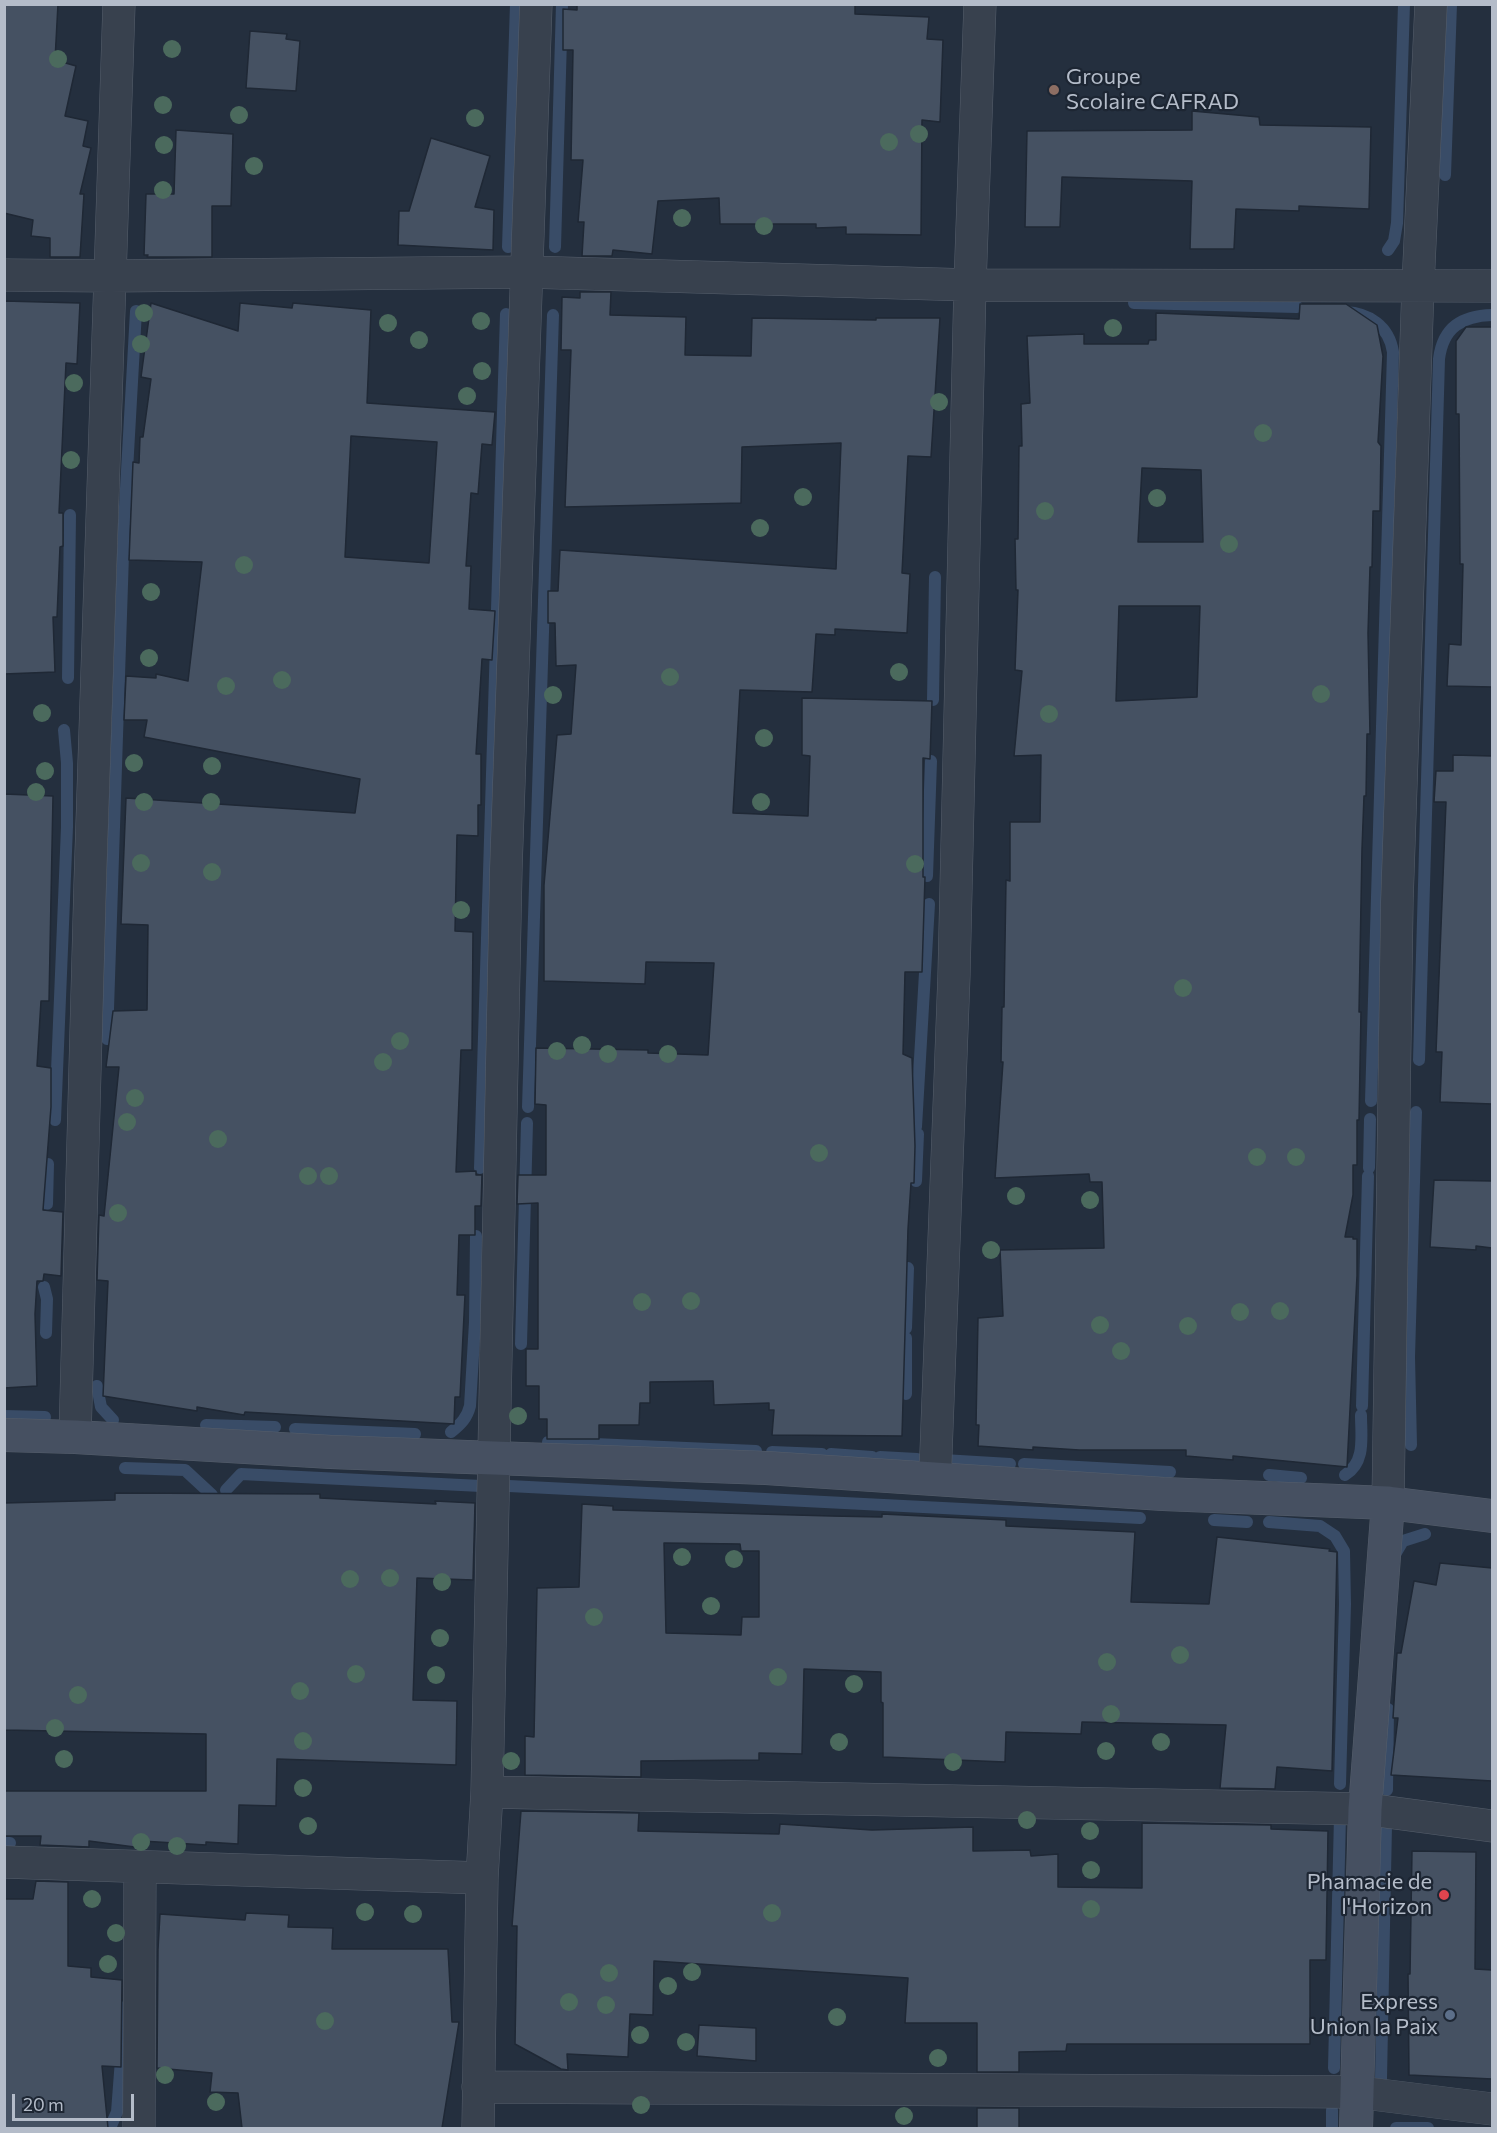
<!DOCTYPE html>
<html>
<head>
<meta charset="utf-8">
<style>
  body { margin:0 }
  #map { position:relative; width:1497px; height:2133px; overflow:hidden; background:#242f3e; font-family:Commissioner,sans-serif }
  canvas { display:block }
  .frame { position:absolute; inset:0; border:6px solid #b4bcc9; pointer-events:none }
  .scale { position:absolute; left:12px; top:2094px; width:122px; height:27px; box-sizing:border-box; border:3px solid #b4bcc9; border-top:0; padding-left:8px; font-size:18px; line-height:21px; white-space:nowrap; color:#b4bcc9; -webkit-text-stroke:4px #1d2633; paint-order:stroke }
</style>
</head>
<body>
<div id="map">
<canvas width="1497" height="2133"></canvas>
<div class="frame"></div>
<div class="scale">20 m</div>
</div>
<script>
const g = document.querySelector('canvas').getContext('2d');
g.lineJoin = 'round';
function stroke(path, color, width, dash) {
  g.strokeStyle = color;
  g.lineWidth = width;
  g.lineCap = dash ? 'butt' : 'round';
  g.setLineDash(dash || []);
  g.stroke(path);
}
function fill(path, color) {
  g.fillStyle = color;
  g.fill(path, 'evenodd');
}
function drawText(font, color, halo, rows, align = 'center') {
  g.font = font + ' Commissioner,sans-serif';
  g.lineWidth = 4.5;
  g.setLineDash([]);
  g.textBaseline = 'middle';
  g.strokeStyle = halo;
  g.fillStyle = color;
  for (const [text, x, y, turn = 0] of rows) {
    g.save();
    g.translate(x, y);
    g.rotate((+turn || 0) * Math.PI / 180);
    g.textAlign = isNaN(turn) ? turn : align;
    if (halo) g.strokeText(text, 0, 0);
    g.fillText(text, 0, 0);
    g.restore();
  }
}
const stream = new Path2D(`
  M 1445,175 L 1451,4
  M 508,247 L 516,4
  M 555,247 L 562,4
  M 1388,250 L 1394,241 L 1397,223 L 1404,4
  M 1134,303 L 1297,307
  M 1345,312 C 1369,313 1389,326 1393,352 L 1371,1101
  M 68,678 L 70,515
  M 933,700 L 935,577
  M 927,876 L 931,761
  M 107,1039 L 124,524 L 136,311
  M 1419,1060 L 1439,359 C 1443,327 1462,316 1492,315
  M 528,1107 L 553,315
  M 55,1120 L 67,827 L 67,763 L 64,730
  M 916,1127 L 929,904
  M 480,1168 L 506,314
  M 1369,1168 L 1370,1119
  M 916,1181 L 918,1134
  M 47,1204 L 48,1164
  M 44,1287 L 47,1299 L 46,1333
  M 906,1328 L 908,1268
  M 521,1344 L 527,1123
  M 97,1386 L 101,1407 L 113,1420
  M 906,1394 L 906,1338
  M 1362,1406 L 1368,1176
  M 4,1416 L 45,1417
  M 206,1425 L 275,1427
  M 295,1429 L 415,1434
  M 451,1432 C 461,1424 467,1418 470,1406 L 475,1322 L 476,1236
  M 548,1442 L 756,1451
  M 1411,1445 L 1409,1357 L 1416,1112
  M 772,1452 L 822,1454
  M 831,1454 L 872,1457
  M 880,1457 L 917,1459
  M 943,1460 L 1010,1464
  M 1024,1464 L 1170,1472
  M 125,1468 L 185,1470 L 212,1495
  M 1269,1475 L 1301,1478
  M 1345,1475 C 1366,1462 1361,1437 1361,1415
  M 509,1486 L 1140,1518
  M 226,1490 L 241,1474 L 481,1486
  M 1214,1520 L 1247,1522
  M 1269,1522 L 1320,1526 L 1335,1536 L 1344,1551 L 1345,1604 L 1340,1784
  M 1394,1556 L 1403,1541 L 1425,1534
  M 1387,1790 L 1388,1709
  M 4,1843 L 10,1843
  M 1334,2068 L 1340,1816
  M 1381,2079 L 1386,1825
  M 110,2128 L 117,2112 L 125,2007
  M 1332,2128 L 1332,2110
  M 1396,2128 L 1428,2128`);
const building = new Path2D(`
  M 4,4 L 58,4 L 55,60 L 76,66 L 65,116 L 88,121 L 83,146 L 91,148 L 80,194 L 84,194 L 80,257 L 50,257 L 50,238 L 31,236 L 33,220 L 4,213 Z
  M 577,4 L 855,4 L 855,14 L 929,17 L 927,39 L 943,40 L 940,122 L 922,120 L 921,235 L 846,234 L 846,227 L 816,228 L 816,224 L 720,224 L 719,198 L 658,201 L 652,254 L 613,250 L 612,256 L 582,256 L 584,222 L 578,222 L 583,160 L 571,160 L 573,50 L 563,50 L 563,9 L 577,10 Z
  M 250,31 L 287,34 L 286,39 L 300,41 L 296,91 L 246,88 Z
  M 1192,111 L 1259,117 L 1260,125 L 1371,127 L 1369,209 L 1299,206 L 1299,211 L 1236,209 L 1234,249 L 1190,249 L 1192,181 L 1062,177 L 1060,227 L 1025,227 L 1027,131 L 1192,130 Z
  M 176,130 L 233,134 L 231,206 L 212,206 L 212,257 L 147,257 L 148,255 L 144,255 L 146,194 L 174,194 Z
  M 431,138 L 490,156 L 475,207 L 494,210 L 493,250 L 398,245 L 399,211 L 409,211 Z
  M 580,292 L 611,292 L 610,315 L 686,317 L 685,355 L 751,356 L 752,318 L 876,320 L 876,318 L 940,318 L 931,457 L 908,456 L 902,573 L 910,574 L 907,633 L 835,629 L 835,635 L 816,634 L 812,692 L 740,690 L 733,813 L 808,816 L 810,756 L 802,755 L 802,698 L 932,701 L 930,759 L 923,758 L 923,877 L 925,877 L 922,972 L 905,972 L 903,1054 L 912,1058 L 915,1146 L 914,1183 L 911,1183 L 908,1229 L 902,1436 L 772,1435 L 774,1410 L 769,1410 L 769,1403 L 714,1405 L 713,1381 L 650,1382 L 650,1403 L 640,1403 L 639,1425 L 599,1425 L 599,1439 L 547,1439 L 547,1419 L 539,1419 L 539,1386 L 526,1386 L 526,1349 L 538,1349 L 538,1203 L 517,1204 L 518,1175 L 546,1175 L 546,1105 L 535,1104 L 536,1048 L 648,1050 L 648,1053 L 708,1055 L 714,963 L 646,962 L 645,984 L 544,981 L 544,885 L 557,735 L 571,734 L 576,665 L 556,666 L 555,623 L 548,623 L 548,591 L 558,591 L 560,550 L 836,569 L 841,443 L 742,447 L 741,503 L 565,507 L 571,350 L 561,350 L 562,297 L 580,298 Z
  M 4,301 L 80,303 L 77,364 L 66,363 L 59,513 L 63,513 L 63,546 L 60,547 L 57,617 L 53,617 L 55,672 L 4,674 Z
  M 151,303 L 238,331 L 240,303 L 292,308 L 293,303 L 371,310 L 367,403 L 495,412 L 492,445 L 482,444 L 478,494 L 471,493 L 466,566 L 471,566 L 469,609 L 495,611 L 492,660 L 482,659 L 476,754 L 481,754 L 481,805 L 478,805 L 478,836 L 457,835 L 455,931 L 473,932 L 472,1050 L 461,1050 L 456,1172 L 476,1171 L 476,1175 L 482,1175 L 481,1206 L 475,1206 L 475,1235 L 459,1235 L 457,1295 L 465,1295 L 460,1397 L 455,1397 L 454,1424 L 245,1412 L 244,1415 L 197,1407 L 197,1411 L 103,1396 L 108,1281 L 97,1280 L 99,1215 L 104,1216 L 119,1067 L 106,1067 L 113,1011 L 147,1010 L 148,925 L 121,924 L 126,798 L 355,813 L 360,779 L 144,737 L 147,720 L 124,720 L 126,676 L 156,678 L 156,674 L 188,681 L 202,562 L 129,560 L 133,462 L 139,463 L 140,437 L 143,437 L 151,379 L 141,377 ZM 351,436 L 437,442 L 429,563 L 345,557 Z
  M 1300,304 L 1346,304 L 1377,325 L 1383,356 L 1378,442 L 1381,446 L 1380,511 L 1373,511 L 1372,567 L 1370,567 L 1368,633 L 1370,734 L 1367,734 L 1366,796 L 1364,796 L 1362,849 L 1359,1012 L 1361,1012 L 1359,1120 L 1357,1120 L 1357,1165 L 1353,1165 L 1353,1195 L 1345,1237 L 1353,1237 L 1353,1239 L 1357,1239 L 1357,1276 L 1347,1467 L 1233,1456 L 1233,1460 L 1186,1456 L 1186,1450 L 1079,1450 L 1033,1447 L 1033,1450 L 978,1446 L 979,1425 L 976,1425 L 978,1318 L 1003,1316 L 1000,1250 L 1104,1248 L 1102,1182 L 1090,1182 L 1089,1174 L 995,1178 L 1003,1062 L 1001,1062 L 1002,1007 L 1004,1007 L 1006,880 L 1010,881 L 1010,822 L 1040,822 L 1041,755 L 1014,756 L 1022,671 L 1015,670 L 1018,590 L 1016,590 L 1015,539 L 1018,539 L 1019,446 L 1022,446 L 1021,404 L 1030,403 L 1027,336 L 1084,334 L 1084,344 L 1148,344 L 1149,340 L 1156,340 L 1156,313 L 1299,319 ZM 1142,468 L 1201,470 L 1203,542 L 1138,542 ZM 1119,606 L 1200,606 L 1197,697 L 1116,701 Z
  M 1466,327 L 1492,327 L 1492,687 L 1447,686 L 1449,644 L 1461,645 L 1463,564 L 1460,564 L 1459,414 L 1456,414 L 1456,341 Z
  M 1453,755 L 1492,756 L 1492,1104 L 1440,1102 L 1442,1052 L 1436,1052 L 1446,802 L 1434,802 L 1436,771 L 1453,771 Z
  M 4,794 L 53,796 L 49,1001 L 41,1001 L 37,1066 L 51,1068 L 51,1107 L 43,1210 L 63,1212 L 61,1276 L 44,1274 L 43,1281 L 37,1281 L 35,1314 L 37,1386 L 4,1388 Z
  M 1434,1180 L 1492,1181 L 1492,1248 L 1476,1246 L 1476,1250 L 1430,1247 Z
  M 115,1493 L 320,1494 L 320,1498 L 436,1504 L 435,1501 L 475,1503 L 473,1580 L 417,1578 L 413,1700 L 457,1701 L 456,1765 L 277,1759 L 276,1806 L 239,1805 L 238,1844 L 206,1842 L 206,1845 L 142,1841 L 142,1848 L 89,1841 L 89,1847 L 40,1845 L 41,1836 L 4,1836 L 4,1791 L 206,1791 L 206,1734 L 4,1730 L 4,1503 L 115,1500 Z
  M 582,1504 L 613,1506 L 613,1510 L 615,1510 L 831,1516 L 882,1517 L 882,1514 L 1006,1520 L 1006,1526 L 1135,1532 L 1131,1602 L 1209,1604 L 1217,1537 L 1330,1549 L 1329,1551 L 1337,1552 L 1332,1771 L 1277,1767 L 1275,1789 L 1220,1788 L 1226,1725 L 1082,1722 L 1081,1734 L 1006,1732 L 1005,1762 L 883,1757 L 883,1703 L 881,1702 L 881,1672 L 804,1669 L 802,1754 L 759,1753 L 759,1760 L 641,1761 L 641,1777 L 525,1775 L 525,1736 L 534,1737 L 537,1588 L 579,1587 ZM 664,1543 L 740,1544 L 741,1551 L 759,1551 L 759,1617 L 742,1617 L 741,1635 L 666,1633 Z
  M 1440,1563 L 1492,1568 L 1492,1781 L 1391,1775 L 1398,1718 L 1393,1718 L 1397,1653 L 1401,1653 L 1414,1581 L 1436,1585 Z
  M 521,1811 L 639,1813 L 638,1831 L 779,1834 L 780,1824 L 872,1830 L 973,1827 L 973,1851 L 1030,1850 L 1031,1856 L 1058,1854 L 1058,1887 L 1142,1888 L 1142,1823 L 1271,1825 L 1271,1829 L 1328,1831 L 1326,1960 L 1310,1960 L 1310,2044 L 1067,2044 L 1066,2051 L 1019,2052 L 1019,2072 L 977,2072 L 977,2023 L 905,2023 L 908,1978 L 654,1961 L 653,2015 L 630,2014 L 628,2057 L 567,2054 L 568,2070 L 561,2069 L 515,2044 L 517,1926 L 512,1926 Z
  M 1412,1851 L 1476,1852 L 1475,1969 L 1492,1970 L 1492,2079 L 1409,2075 L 1408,1974 L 1410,1974 Z
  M 36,1881 L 68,1882 L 68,1966 L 91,1968 L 91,1977 L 122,1980 L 121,2067 L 102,2066 L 108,2128 L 4,2128 L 4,1899 L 33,1899 Z
  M 246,1913 L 289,1915 L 288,1927 L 333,1928 L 332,1949 L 448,1949 L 452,2022 L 459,2022 L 442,2128 L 242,2128 L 238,2093 L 210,2092 L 212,2073 L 157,2068 L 158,1949 L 160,1914 L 245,1920 Z
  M 699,2025 L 756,2028 L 756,2061 L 697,2056 Z
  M 977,2108 L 1019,2108 L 1019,2128 L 977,2128 Z`);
const street = new Path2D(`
  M 4,275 L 109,276 L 527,272 L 970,285 L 1492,286
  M 75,1437 L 90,885 L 119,4
  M 935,1479 L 954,975 L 970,285 L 980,4
  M 1388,1503 L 1397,902 L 1418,286 L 1431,4
  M 487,1792 L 1365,1809 L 1492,1826
  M 4,1862 L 482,1878
  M 478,2087 L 1356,2092 L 1492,2109
  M 139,2128 L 140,1867
  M 478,2128 L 482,1878 L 487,1792 L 506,869 L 536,4`);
const secondary = new Path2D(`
  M 4,1435 L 75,1437 L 331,1452 L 766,1468 L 1163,1494 L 1388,1503 L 1492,1516
  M 1356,2128 L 1365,1809 L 1388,1503`);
const trees = [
  [172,49],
  [58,59],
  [163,105],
  [239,115],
  [475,118],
  [919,134],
  [889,142],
  [164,145],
  [254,166],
  [163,190],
  [682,218],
  [764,226],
  [144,313],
  [481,321],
  [388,323],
  [1113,328],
  [419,340],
  [141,344],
  [482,371],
  [74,383],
  [467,396],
  [939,402],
  [1263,433],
  [71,460],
  [803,497],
  [1157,498],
  [1045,511],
  [760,528],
  [1229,544],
  [244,565],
  [151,592],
  [149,658],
  [899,672],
  [670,677],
  [282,680],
  [226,686],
  [1321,694],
  [553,695],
  [42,713],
  [1049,714],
  [764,738],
  [134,763],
  [212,766],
  [45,771],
  [36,792],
  [144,802],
  [211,802],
  [761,802],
  [141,863],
  [915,864],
  [212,872],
  [461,910],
  [1183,988],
  [400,1041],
  [582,1045],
  [557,1051],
  [608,1054],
  [668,1054],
  [383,1062],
  [135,1098],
  [127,1122],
  [218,1139],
  [819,1153],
  [1257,1157],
  [1296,1157],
  [308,1176],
  [329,1176],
  [1016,1196],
  [1090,1200],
  [118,1213],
  [991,1250],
  [691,1301],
  [642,1302],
  [1280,1311],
  [1240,1312],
  [1100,1325],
  [1188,1326],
  [1121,1351],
  [518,1416],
  [682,1557],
  [734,1559],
  [390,1578],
  [350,1579],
  [442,1582],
  [711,1606],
  [594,1617],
  [440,1638],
  [1180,1655],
  [1107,1662],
  [356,1674],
  [436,1675],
  [778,1677],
  [854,1684],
  [300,1691],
  [78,1695],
  [1111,1714],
  [55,1728],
  [303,1741],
  [839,1742],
  [1161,1742],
  [1106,1751],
  [64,1759],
  [511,1761],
  [953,1762],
  [303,1788],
  [1027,1820],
  [308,1826],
  [1090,1831],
  [141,1842],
  [177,1846],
  [1091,1870],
  [92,1899],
  [1091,1909],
  [365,1912],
  [772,1913],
  [413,1914],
  [116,1933],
  [108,1964],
  [692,1972],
  [609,1973],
  [668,1986],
  [569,2002],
  [606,2005],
  [837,2017],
  [325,2021],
  [640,2035],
  [686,2042],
  [938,2058],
  [165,2075],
  [216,2102],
  [641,2105],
  [904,2116]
];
const markers = [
  [1054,90,6,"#8d6e63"],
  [1444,1895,6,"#e0444e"],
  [1450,2015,6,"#5c6f8a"]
];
const poiNames = [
  ["Groupe",1066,77,"left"],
  ["Scolaire CAFRAD",1066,102,"left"],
  ["Phamacie de",1432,1882],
  ["l'Horizon",1432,1907],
  ["Express",1438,2002],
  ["Union la Paix",1438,2027]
];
stroke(stream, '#394c67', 12);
fill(building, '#455162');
stroke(building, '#1f2835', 1.5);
stroke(street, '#565f6c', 33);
stroke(secondary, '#565f6c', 34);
stroke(street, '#38414e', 32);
stroke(secondary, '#465061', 33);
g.fillStyle = '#4b6a5d';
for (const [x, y] of trees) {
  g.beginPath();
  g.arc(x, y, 9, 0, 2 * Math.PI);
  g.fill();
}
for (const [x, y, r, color] of markers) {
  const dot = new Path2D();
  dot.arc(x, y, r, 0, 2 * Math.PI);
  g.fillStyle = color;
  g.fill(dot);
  stroke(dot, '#1d2633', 2);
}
drawText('22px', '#b4bcc9', '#1d2633', poiNames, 'right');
</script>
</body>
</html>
